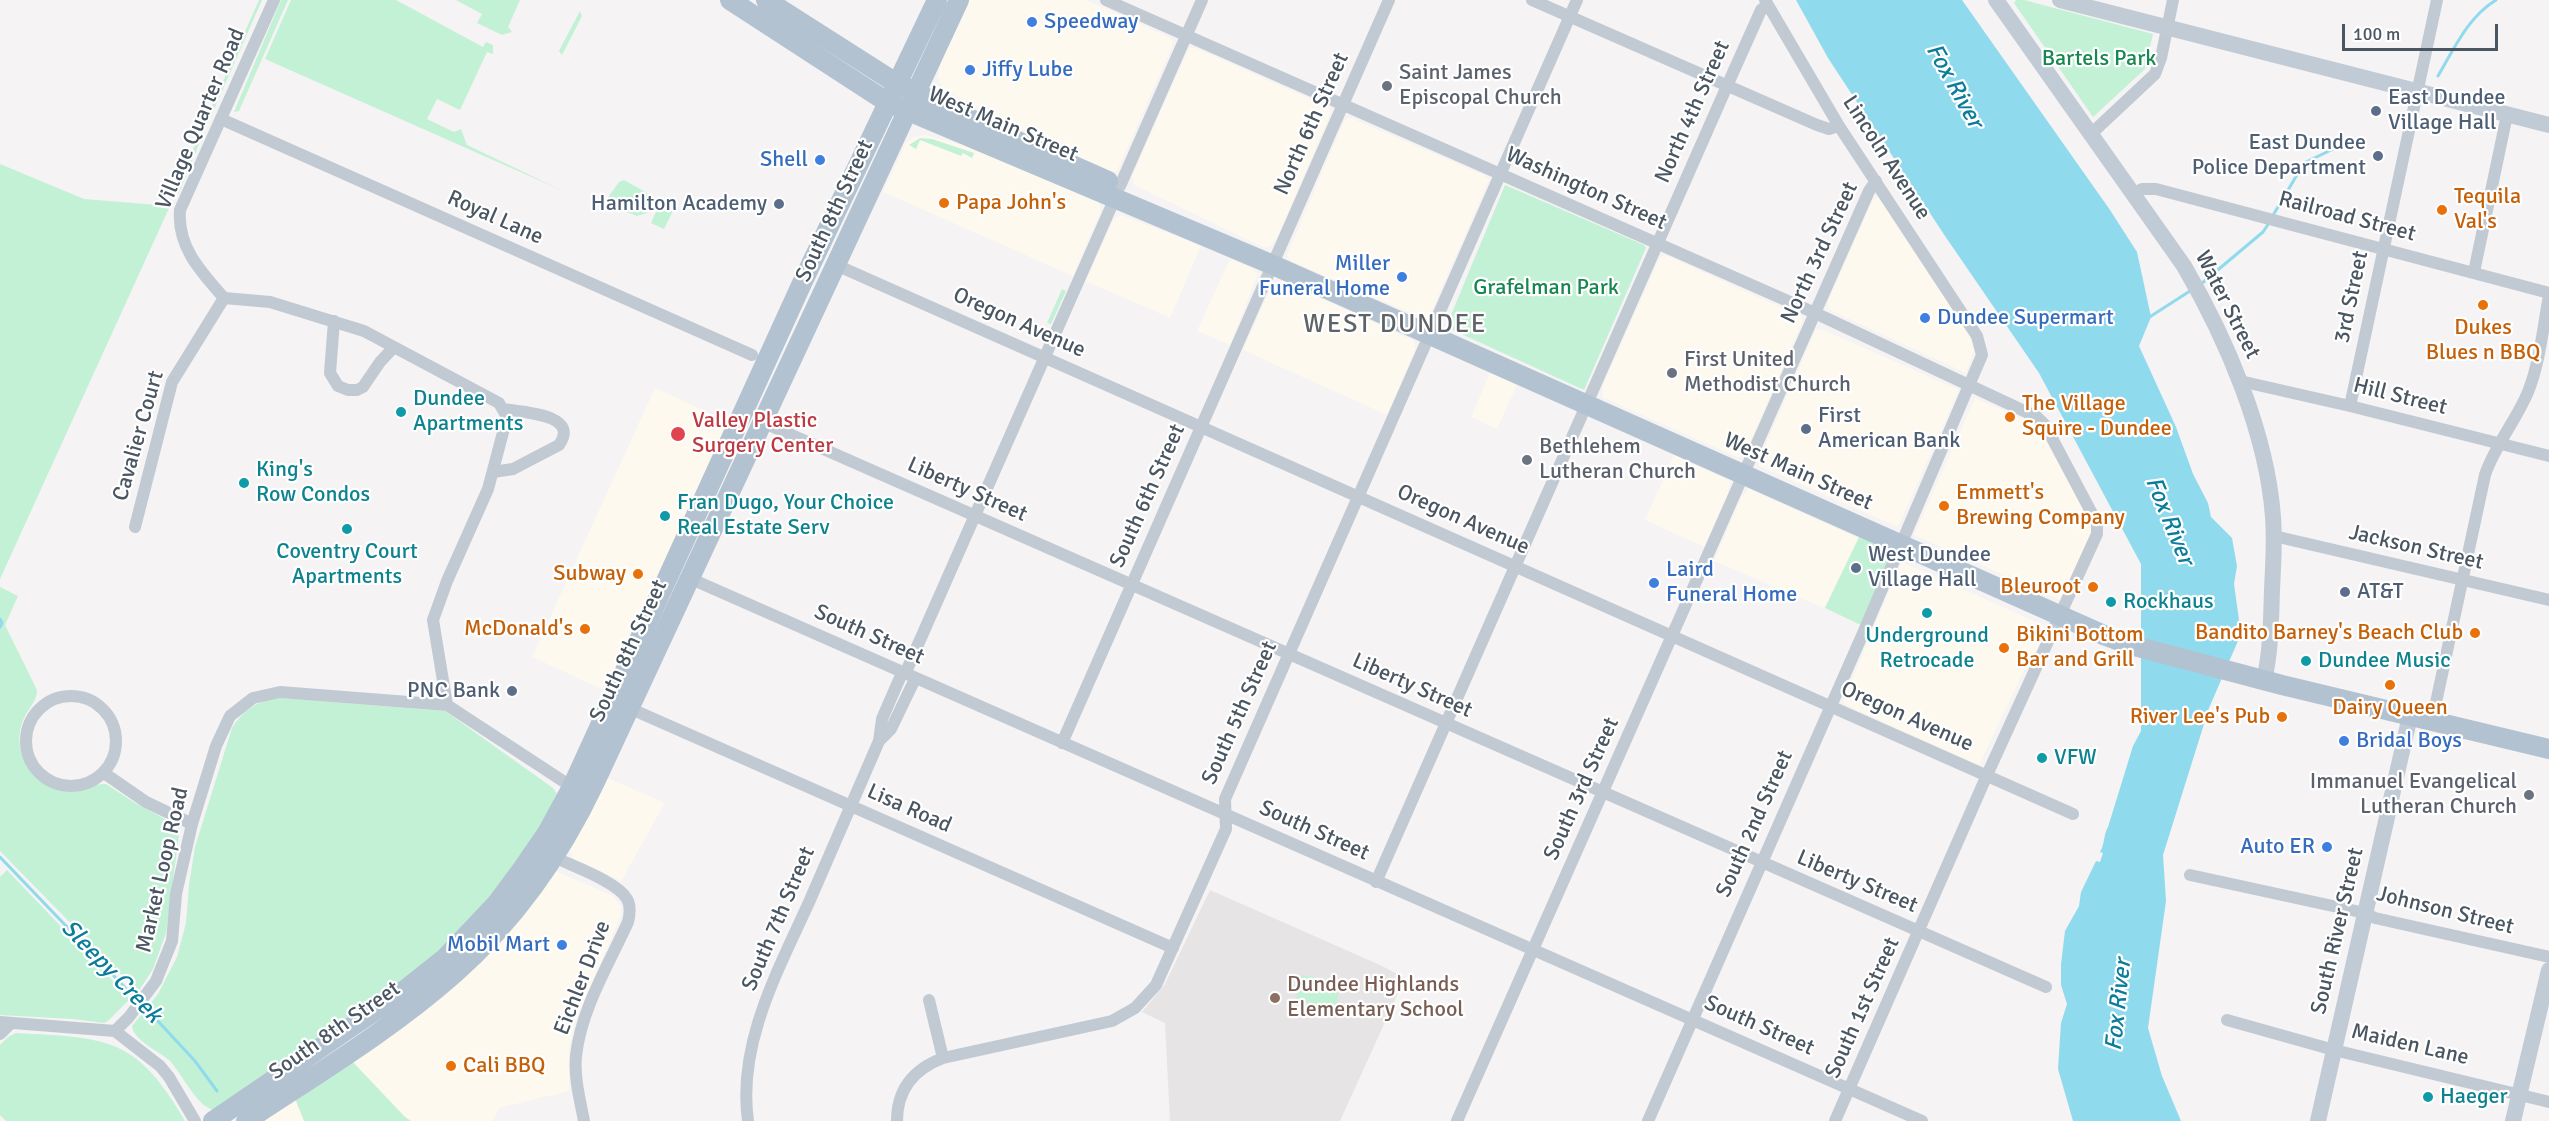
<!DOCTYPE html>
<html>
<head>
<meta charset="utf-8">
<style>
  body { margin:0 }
  #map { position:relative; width:2549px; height:1121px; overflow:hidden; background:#f5f3f3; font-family:Signika,sans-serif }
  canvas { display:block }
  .scale { position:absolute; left:2342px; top:24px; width:156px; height:27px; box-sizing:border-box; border:3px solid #4a5661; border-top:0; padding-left:8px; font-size:18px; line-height:21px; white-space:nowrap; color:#4a5661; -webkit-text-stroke:4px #fff; paint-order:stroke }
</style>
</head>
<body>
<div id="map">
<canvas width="2549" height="1121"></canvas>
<div class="scale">100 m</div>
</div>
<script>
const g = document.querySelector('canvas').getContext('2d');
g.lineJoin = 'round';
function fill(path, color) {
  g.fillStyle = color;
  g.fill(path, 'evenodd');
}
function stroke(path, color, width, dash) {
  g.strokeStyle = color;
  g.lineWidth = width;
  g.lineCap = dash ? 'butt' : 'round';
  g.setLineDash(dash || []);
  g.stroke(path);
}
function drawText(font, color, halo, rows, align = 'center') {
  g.font = font + ' Signika,sans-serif';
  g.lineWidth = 4.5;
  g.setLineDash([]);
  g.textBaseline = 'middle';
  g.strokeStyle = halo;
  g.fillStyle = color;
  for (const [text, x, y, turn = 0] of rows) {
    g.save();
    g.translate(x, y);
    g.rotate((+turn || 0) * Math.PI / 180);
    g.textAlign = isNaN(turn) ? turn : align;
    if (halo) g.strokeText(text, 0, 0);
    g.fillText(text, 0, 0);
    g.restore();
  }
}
const commercial = new Path2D(`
  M 968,0 L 1086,0 L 1169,37 L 1173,41 L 1172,47 L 1117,171 L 1106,174 L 942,88 L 938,77 L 940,64 Z
  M 1189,48 L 1196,48 L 1330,108 L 1330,115 L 1277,238 L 1269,247 L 1263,247 L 1134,185 L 1132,176 Z
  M 1349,117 L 1484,175 L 1489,180 L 1430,315 L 1424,319 L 1291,261 L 1287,255 L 1344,121 Z
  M 925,135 L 979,149 L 1099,203 L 1101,211 L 1073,276 L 883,192 L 906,143 L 914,137 Z
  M 1878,197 L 1970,337 L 1974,351 L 1966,373 L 1828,309 L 1828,301 L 1873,200 Z
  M 1121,215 L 1201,246 L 1170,318 L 1086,281 L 1113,220 Z
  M 1665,255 L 1802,317 L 1802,323 L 1747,449 L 1739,458 L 1602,397 L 1603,385 L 1659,259 Z
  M 1230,259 L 1252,268 L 1258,274 L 1230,345 L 1197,331 Z
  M 1279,281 L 1284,281 L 1414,341 L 1415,350 L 1387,415 L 1243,350 L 1271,287 Z
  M 1821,329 L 1959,390 L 1898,527 L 1759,466 L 1759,460 L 1812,338 L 1816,330 Z
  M 1490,373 L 1517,385 L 1497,429 L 1471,417 Z
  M 655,388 L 731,423 L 608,692 L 532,657 Z
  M 1975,398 L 2041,427 L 2095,528 L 2062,601 L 1914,535 Z
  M 1674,455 L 1730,481 L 1728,493 L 1704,547 L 1645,520 Z
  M 1749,489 L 1858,538 L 1824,608 L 1714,561 L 1741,498 Z
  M 1904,563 L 2043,625 L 2042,638 L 2028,668 L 2024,670 L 1979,765 L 1846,705 L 1843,701 L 1900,565 Z
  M 605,777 L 665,803 L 621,881 L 574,859 L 569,850 Z
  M 556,871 L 613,896 L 621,907 L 620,918 L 574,1025 L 569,1051 L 569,1091 L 499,1108 L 493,1121 L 412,1121 L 405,1117 L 350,1059 Z
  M 294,1096 L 304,1121 L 258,1121 Z`);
const education = new Path2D(`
  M 1210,890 L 1380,965 L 1405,978 L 1340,1121 L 1170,1121 L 1165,1023 L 1142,1012 L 1165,984 Z`);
const green = new Path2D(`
  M 259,0 L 262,0 L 208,123 L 205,122 Z
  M 281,0 L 288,0 L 239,111 L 234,112 Z
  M 291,0 L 396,0 L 483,47 L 486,42 L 493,45 L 493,54 L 487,52 L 460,110 L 437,99 L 427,119 L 454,132 L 461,129 L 467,145 L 561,190 L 265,59 Z
  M 456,0 L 520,0 L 508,27 L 512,32 L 502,35 L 477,23 L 482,14 Z
  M 2016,0 L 2024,0 L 2153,34 L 2145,69 L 2093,117 L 2014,3 Z
  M 580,11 L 582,16 L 562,55 L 559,51 Z
  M 204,124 L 207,125 L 179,193 L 173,195 Z
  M 920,138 L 932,139 L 974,153 L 972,158 L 963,153 L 961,156 L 920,140 L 916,149 L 909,145 Z
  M 0,164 L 84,199 L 170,206 L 0,579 Z
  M 624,180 L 647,193 L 650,205 L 647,213 L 637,216 L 604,203 L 619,182 Z
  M 1505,185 L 1644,245 L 1646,248 L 1584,390 L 1446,327 Z
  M 661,201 L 675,207 L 664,229 L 651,223 Z
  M 1062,289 L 1066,291 L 1051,324 L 1047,323 Z
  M 1863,529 L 1900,545 L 1865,627 L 1825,608 Z
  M 0,587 L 18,596 L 5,625 L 37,690 C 37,703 26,710 22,723 C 11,756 36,790 70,792 C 83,792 94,783 106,784 L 135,803 L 180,827 L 166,933 L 153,969 L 138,992 L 0,851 Z
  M 282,698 L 445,711 L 553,788 L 557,794 L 532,843 L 470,922 L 420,969 L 214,1110 C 197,1107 182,1074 170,1061 C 159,1051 134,1041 132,1026 L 158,994 L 177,957 L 186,923 L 189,885 L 195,847 L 232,728 C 244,709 260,699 282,698 Z
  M 7,870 L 130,999 L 108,1021 L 104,1023 L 73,1019 L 0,1015 L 0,877 Z
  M 1301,975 L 1341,982 L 1334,1016 L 1310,1011 L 1306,1003 L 1296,1000 Z
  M 16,1033 C 107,1038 136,1036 185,1121 L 6,1121 L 0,1115 L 0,1045 L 8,1037 Z
  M 350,1059 L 405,1117 L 411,1121 L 304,1121 L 294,1096 Z`);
const water = new Path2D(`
  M 1796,0 L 1962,0 L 2110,210 L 2137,252 L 2151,317 L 2139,346 L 2176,427 L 2193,474 L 2208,503 L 2211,517 L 2232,538 L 2237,566 L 2234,584 L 2241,634 L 2209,708 L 2163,855 L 2166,901 L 2148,1028 L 2162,1076 L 2181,1121 L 2073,1121 L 2058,1069 L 2061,1023 L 2067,1004 L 2061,985 L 2061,964 L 2065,931 L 2079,906 L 2081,892 L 2096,861 L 2100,862 L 2103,853 L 2100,852 C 2105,844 2103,836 2108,827 L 2133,746 L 2141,731 L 2141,564 L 2039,373 L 1945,236 L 1828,58 Z`);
const stream = new Path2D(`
  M 2438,76 C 2454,49 2468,17 2496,0
  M 2272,217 L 2304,163 L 2354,139
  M 2201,284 L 2263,232 L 2269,223
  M 2148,318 L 2190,291
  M 0,619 L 2,623 L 0,627
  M 0,857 L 138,1001
  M 143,1005 L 195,1061 L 217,1091`);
const street = new Path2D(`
  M 274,0 L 180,210 C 177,247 201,272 224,298 L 270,302 L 364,331 L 499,403 L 506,415 L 506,421 L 488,489 L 447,581 L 433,620 L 447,705 L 572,787
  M 1106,0 L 1815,313 L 2037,417 L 2045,425 L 2097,523 L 2097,534 L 1987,775 L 1835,1121
  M 1532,0 L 1817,125 L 1829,129 L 1839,126
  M 221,119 L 752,355
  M 2092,133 L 2155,74 L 2161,58 L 2173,0
  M 1120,186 L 1202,0
  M 2135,194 L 2142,189 L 2156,189 L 2549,293
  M 836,265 L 2073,814
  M 2474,272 L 2507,115
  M 334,321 L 330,373 L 338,386 L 348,390 L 357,390 L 363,387 L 380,362 L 394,347
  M 2240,381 L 2350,406 L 2549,456
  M 2350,406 L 2437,0
  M 762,422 L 2046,987
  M 493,472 L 513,469 L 559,445 C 581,414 521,412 503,409
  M 135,527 L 172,382 L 224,298
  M 2274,536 L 2549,600
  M 689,578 L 1922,1121
  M 905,674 L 1115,198
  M26 741a45 45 0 1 1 90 0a45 45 0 1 1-90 0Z
  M 629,708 L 1173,948
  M 2432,721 L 2485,475 C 2495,445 2516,421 2528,392 C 2540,362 2543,327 2549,296
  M 879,741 L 891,729 L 915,679
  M 1062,743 L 1389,0
  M 104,773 L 146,802 L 192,824
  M 554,857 C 572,866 618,882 627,899 C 631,906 630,914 628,922 C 609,964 581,1009 576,1056 C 574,1078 580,1100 584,1121
  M 2190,875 L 2365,913 L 2375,918 L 2549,957
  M 1376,882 L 1727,86 L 1761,10 L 1768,5
  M 929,1000 L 943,1058
  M 2227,1020 L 2334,1050 L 2549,1102
  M 0,1022 L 115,1031 L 160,1066 L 169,1077 L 195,1121
  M 115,1031 L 129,1017 L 156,981 L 172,941 L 176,894 L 192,824 L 216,746 L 230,716 L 253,698 L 280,692 L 447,705
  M 0,1034 L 11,1023
  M 748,1121 C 737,1043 779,969 810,900 C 833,847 856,794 879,741 L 882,719 L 902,673
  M 897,1121 C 897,1089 914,1069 943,1058 L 1112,1021 L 1135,1008 L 1156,985 L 1226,829 L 1225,799 L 1577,0
  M 1457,1121 L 1869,191 L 1876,181
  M 1648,1121 L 1864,631 L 1982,355 L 1977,336 L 1839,126 L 1765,0`);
const secondary = new Path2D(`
  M 1996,0 L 2184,266 C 2226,338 2267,433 2273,517 C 2275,542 2273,566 2272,590 C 2271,621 2271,650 2264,681
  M 2060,0 L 2549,125
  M 2318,1121 L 2410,716
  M 2513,1121 L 2549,970`);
const primary = new Path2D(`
  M 730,0 L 887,102 L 1273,265 L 2106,636 L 2127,644 L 2282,685 L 2549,749
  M 766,0 L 896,83 L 1006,136 L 1108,181
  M 213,1121 L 401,993 L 445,958 L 497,903 L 523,868 L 547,833 L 572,787 L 803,281 L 937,0
  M 246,1121 C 317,1074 392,1029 455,973 C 515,920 561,854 595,782 L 959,0`);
const markers = [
  [1032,22,6,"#3f7fe0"],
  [970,70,6,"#3f7fe0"],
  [1387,86,6,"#6b7280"],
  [2376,111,6,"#5c6f8a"],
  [2378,156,6,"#5c6f8a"],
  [820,160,6,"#3f7fe0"],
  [944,203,6,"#e8710a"],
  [779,204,6,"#5c6f8a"],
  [2442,210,6,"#e8710a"],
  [1402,277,6,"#3f7fe0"],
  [2483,305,6,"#e8710a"],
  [1925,318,6,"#3f7fe0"],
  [1672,373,6,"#6b7280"],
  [401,412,6,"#0f9aa8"],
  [2010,417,6,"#e8710a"],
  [1806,429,6,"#5c6f8a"],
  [678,434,8,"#e0444e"],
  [1527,460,6,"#6b7280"],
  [244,483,6,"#0f9aa8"],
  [1944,506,6,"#e8710a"],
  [665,516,6,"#0f9aa8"],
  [347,529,6,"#0f9aa8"],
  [1856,568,6,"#5c6f8a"],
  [638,574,6,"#e8710a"],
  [1654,583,6,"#3f7fe0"],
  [2093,587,6,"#e8710a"],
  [2345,592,6,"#5c6f8a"],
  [2111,602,6,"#0f9aa8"],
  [1927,613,6,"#0f9aa8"],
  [585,629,6,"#e8710a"],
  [2475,633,6,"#e8710a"],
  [2004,648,6,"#e8710a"],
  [2306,661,6,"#0f9aa8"],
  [2390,685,6,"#e8710a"],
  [512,691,6,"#5c6f8a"],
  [2282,717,6,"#e8710a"],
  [2344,741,6,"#3f7fe0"],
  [2042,758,6,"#0f9aa8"],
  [2529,795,6,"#6b7280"],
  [2327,847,6,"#3f7fe0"],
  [562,945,6,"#3f7fe0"],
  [1275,998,6,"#8d6e63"],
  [451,1066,6,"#e8710a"],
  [2428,1097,6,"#0f9aa8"]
];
const shopNames = [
  ["Speedway",1044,22],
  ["Jiffy Lube",982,70],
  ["Shell",808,160,"right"],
  ["Miller",1390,264,"right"],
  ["Funeral Home",1390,289,"right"],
  ["Dundee Supermart",1937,318],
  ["Laird",1666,570],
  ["Funeral Home",1666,595],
  ["Bridal Boys",2356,741],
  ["Auto ER",2315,847,"right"],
  ["Mobil Mart",550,945,"right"]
];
const parkNames = [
  ["Bartels Park",2099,59],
  ["Grafelman Park",1546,288]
];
const worshipNames = [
  ["Saint James",1399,73],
  ["Episcopal Church",1399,98],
  ["First United",1684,360],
  ["Methodist Church",1684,385],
  ["Bethlehem",1539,447],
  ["Lutheran Church",1539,472],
  ["Immanuel Evangelical",2517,782,"right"],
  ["Lutheran Church",2517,807,"right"]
];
const serviceNames = [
  ["East Dundee",2388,98],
  ["Village Hall",2388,123],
  ["East Dundee",2366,143,"right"],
  ["Police Department",2366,168,"right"],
  ["Hamilton Academy",767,204,"right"],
  ["First",1818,416],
  ["American Bank",1818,441],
  ["West Dundee",1868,555],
  ["Village Hall",1868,580],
  ["AT&T",2357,592],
  ["PNC Bank",500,691,"right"]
];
const streetNames = [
  ["North 4th Street",1693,112,-66],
  ["Village Quarter Road",201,119,-67],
  ["North 6th Street",1312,124,-66],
  ["West Main Street",1003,125,23],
  ["Lincoln Avenue",1886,158,57],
  ["Washington Street",1586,189,24],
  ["South 8th Street",835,211,-65],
  ["Railroad Street",2347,217,15],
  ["Royal Lane",495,218,24],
  ["North 3rd Street",1820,253,-65],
  ["3rd Street",2352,297,-78],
  ["Water Street",2227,305,63],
  ["Oregon Avenue",1019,323,24],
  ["Hill Street",2400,397,14],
  ["Cavalier Court",139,436,-74],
  ["West Main Street",1798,472,24],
  ["Liberty Street",967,490,24],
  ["South 6th Street",1148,496,-66],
  ["Oregon Avenue",1463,520,24],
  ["Jackson Street",2416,548,13],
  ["South Street",869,635,24],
  ["South 8th Street",629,651,-65],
  ["Liberty Street",1412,686,24],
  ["South 5th Street",1240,713,-66],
  ["Oregon Avenue",1907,717,24],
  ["South 3rd Street",1582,789,-66],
  ["Lisa Road",909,809,24],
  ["South 2nd Street",1755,824,-66],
  ["South Street",1314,831,24],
  ["Market Loop Road",163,870,-77],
  ["Liberty Street",1857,882,23],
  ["Johnson Street",2445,911,14],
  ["South 7th Street",779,919,-67],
  ["South River Street",2338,931,-77],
  ["Eichler Drive",583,978,-69],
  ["South 1st Street",1863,1008,-66],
  ["South Street",1759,1026,24],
  ["South 8th Street",335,1031,-35],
  ["Maiden Lane",2410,1045,13]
];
const foodNames = [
  ["Tequila",2454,197],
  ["Val's",2454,222],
  ["Papa John's",956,203],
  ["Dukes",2483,328,"center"],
  ["Blues n BBQ",2483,353,"center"],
  ["The Village",2022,404],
  ["Squire - Dundee",2022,429],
  ["Emmett's",1956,493],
  ["Brewing Company",1956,518],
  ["Subway",626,574,"right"],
  ["Bleuroot",2081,587,"right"],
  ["McDonald's",573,629,"right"],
  ["Bandito Barney's Beach Club",2463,633,"right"],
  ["Bikini Bottom",2016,635],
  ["Bar and Grill",2016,660],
  ["Dairy Queen",2390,708,"center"],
  ["River Lee's Pub",2270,717,"right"],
  ["Cali BBQ",463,1066]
];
const cultureNames = [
  ["Dundee",413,399],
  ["Apartments",413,424],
  ["King's",256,470],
  ["Row Condos",256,495],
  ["Fran Dugo, Your Choice",677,503],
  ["Real Estate Serv",677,528],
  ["Coventry Court",347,552,"center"],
  ["Apartments",347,577,"center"],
  ["Rockhaus",2123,602],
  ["Underground",1927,636,"center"],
  ["Retrocade",1927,661,"center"],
  ["Dundee Music",2318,661],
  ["VFW",2054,758],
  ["Haeger",2440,1097]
];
const healthNames = [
  ["Valley Plastic",692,421],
  ["Surgery Center",692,446]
];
const educationNames = [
  ["Dundee Highlands",1287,985],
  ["Elementary School",1287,1010]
];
const waterNames = [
  ["Fox River",1954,86,61],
  ["Fox River",2169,521,68],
  ["Sleepy Creek",111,972,46],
  ["Fox River",2119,1005,-84]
];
const quarterNames = [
  ["WEST DUNDEE",1395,325]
];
fill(commercial, '#fdf9ef');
fill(education, '#e6e4e5');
fill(green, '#c3f1d5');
fill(water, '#90daee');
stroke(stream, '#90daee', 3);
stroke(street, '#c1cad2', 12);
stroke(secondary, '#c1cbd6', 16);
stroke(primary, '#b3c2d1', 20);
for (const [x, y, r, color] of markers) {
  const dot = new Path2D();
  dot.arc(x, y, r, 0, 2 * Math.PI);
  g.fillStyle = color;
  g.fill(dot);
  stroke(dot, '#fff', 2);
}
drawText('22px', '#366cbe', '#fff', shopNames, 'left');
drawText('22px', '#17864f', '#fff', parkNames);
drawText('22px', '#5b616d', '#fff', worshipNames, 'left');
drawText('22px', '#4e5e75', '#fff', serviceNames, 'left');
drawText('22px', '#4a5661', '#fff', streetNames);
drawText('22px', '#c56008', '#fff', foodNames, 'left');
drawText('22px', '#0d838f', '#fff', cultureNames, 'left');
drawText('22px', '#be3a42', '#fff', healthNames, 'left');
drawText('22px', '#785e54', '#fff', educationNames, 'left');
drawText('italic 24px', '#0c7c9b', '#fff', waterNames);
g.letterSpacing = '1.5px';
drawText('26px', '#5f6368', '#fff', quarterNames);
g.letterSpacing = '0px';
</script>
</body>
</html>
